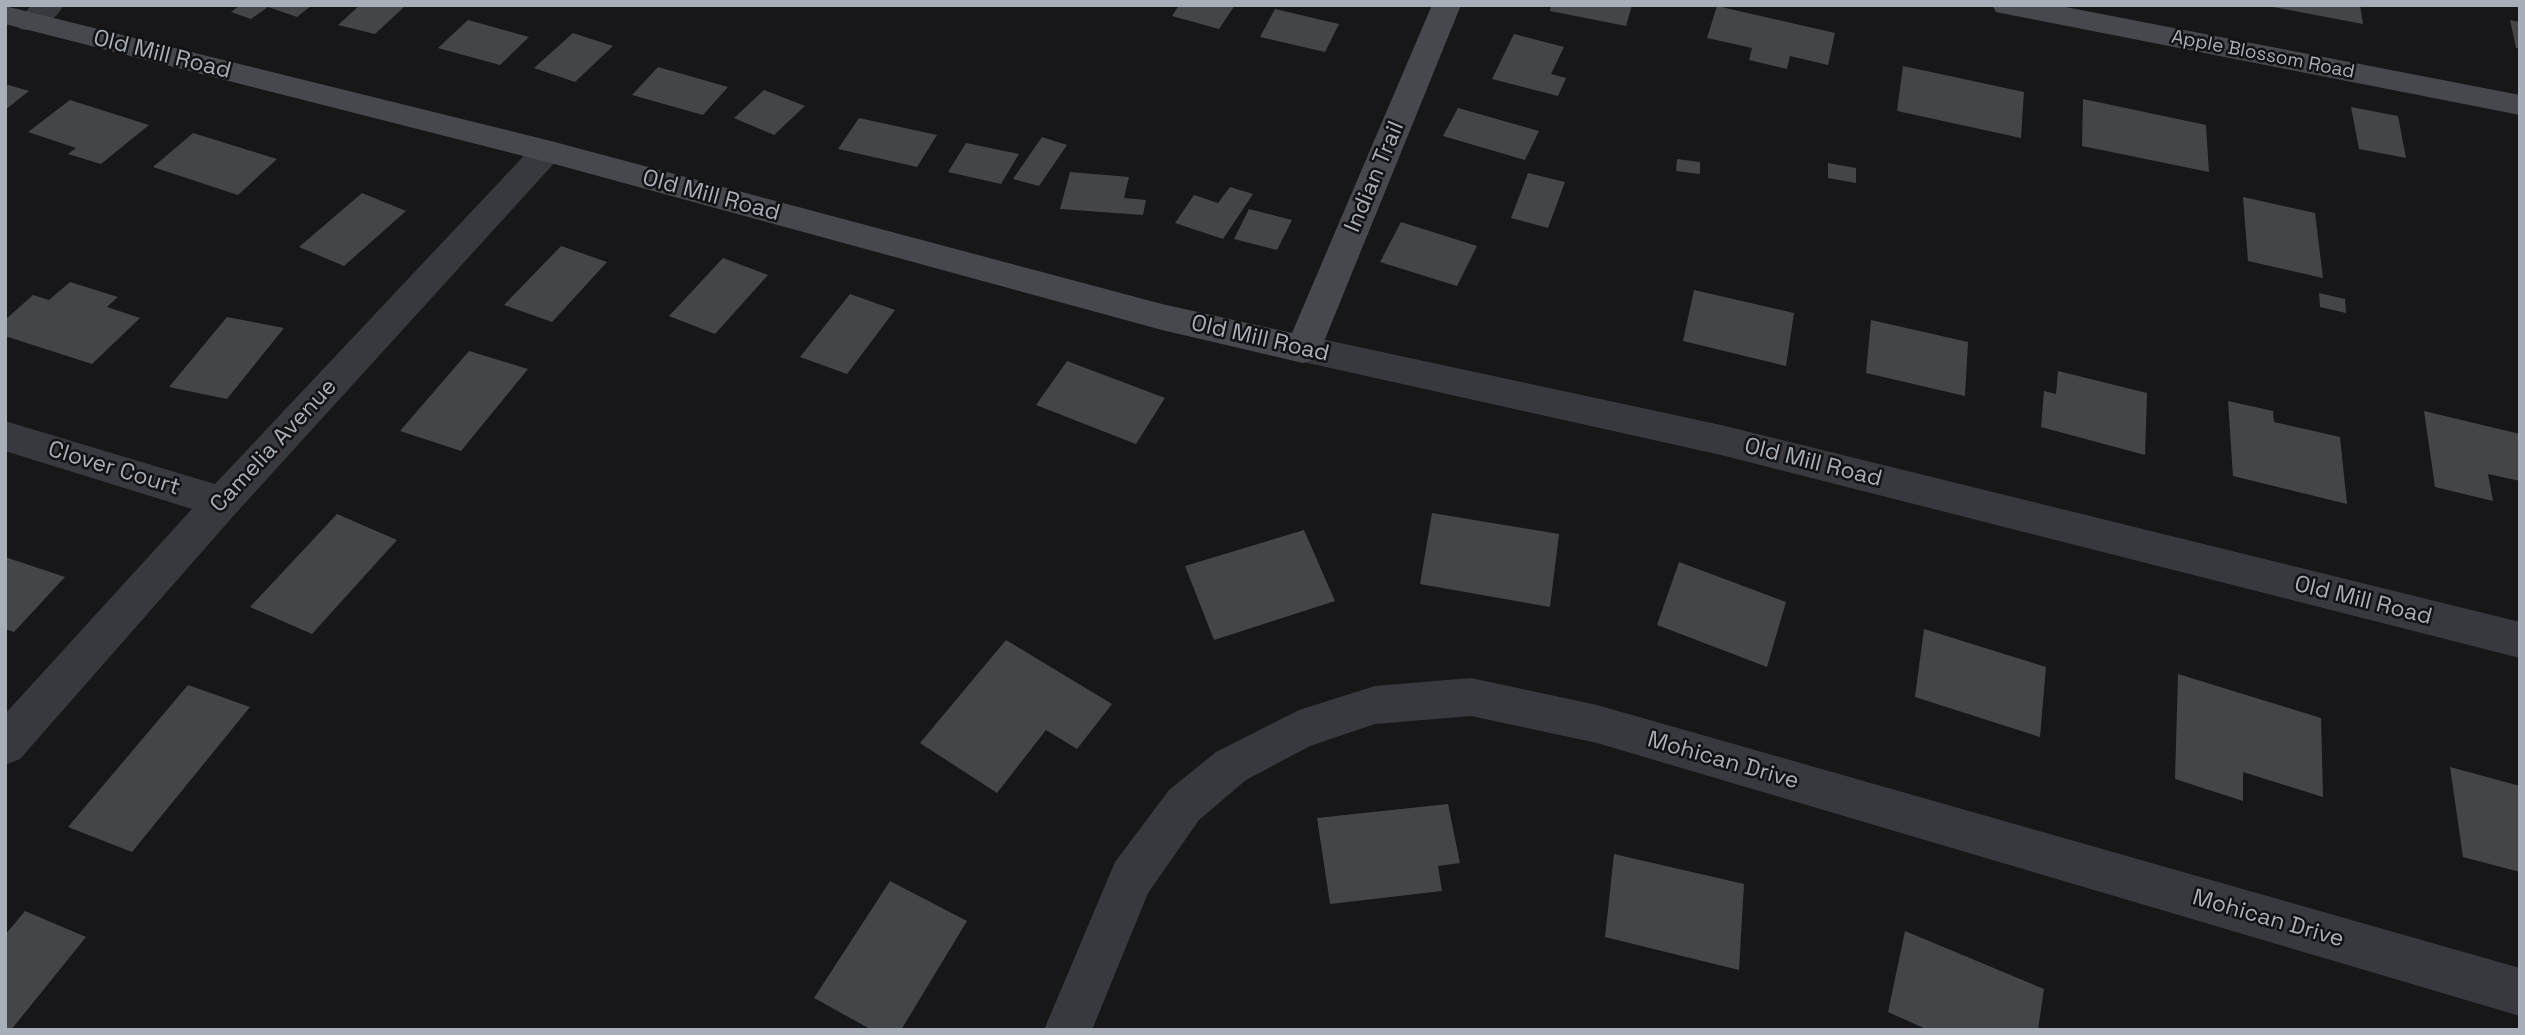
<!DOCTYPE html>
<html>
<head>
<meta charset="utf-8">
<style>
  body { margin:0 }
  #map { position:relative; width:2525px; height:1035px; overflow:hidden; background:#171719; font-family:"Space Grotesk",sans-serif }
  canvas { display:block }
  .frame { position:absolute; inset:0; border:7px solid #a9afb9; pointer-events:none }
</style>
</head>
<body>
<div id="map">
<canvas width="2525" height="1035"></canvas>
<div class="frame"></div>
</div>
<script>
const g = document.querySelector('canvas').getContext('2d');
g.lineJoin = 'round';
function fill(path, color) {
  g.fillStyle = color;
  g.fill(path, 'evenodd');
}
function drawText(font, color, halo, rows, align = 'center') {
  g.font = font + ' "Space Grotesk",sans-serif';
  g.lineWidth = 5;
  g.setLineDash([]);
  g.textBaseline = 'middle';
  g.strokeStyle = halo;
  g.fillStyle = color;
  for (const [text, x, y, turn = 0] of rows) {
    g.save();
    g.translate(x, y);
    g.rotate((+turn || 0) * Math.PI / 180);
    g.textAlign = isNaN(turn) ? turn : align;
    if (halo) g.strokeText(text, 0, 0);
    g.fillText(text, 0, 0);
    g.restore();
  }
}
const building = new Path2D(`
  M 240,5 L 312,5 L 297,17 L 268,7 L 251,19 L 231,12 Z
  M 360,5 L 398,5 L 404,7 L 375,34 L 338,25 Z
  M 1179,5 L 1235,5 L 1219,29 L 1172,16 Z
  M 1551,5 L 1632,5 L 1626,26 L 1550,11 Z
  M 2273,5 L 2360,5 L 2363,24 L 2273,7 Z
  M 1717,6 L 1835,33 L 1828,65 L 1790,56 L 1787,69 L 1749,60 L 1752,48 L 1707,38 Z
  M 1275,9 L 1339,24 L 1325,52 L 1260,37 Z
  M 468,20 L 529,37 L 500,65 L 438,48 Z
  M 2510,20 L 2520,22 L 2520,49 L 2516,48 Z
  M 573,33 L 613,46 L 575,82 L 534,68 Z
  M 1514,34 L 1564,47 L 1551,74 L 1566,78 L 1558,96 L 1492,79 Z
  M 1903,66 L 2024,92 L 2021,138 L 1897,111 Z
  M 658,67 L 728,87 L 703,115 L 632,95 Z
  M 5,84 L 29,91 L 5,110 Z
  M 764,90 L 805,106 L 774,135 L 734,118 Z
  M 2083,99 L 2206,125 L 2209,172 L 2082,146 Z
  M 70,100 L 149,125 L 101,164 L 68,154 L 76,148 L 28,132 Z
  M 2351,107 L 2398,116 L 2406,158 L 2359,149 Z
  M 1458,108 L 1539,131 L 1525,160 L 1443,136 Z
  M 859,118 L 937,135 L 917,167 L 838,149 Z
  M 193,133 L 277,159 L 238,195 L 153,167 Z
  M 1042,137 L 1067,145 L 1039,186 L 1013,179 Z
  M 966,143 L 1019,154 L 1001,184 L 948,172 Z
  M 1677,159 L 1700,162 L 1700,174 L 1676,171 Z
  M 1828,163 L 1856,168 L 1856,183 L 1828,178 Z
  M 1070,172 L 1129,177 L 1124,198 L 1146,200 L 1143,215 L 1060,209 Z
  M 1528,173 L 1565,182 L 1548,228 L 1511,218 Z
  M 1230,187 L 1253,194 L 1223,239 L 1175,223 L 1194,195 L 1218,203 Z
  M 362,193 L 406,211 L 344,266 L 299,247 Z
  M 2243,197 L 2315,213 L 2323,278 L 2248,261 Z
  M 1249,209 L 1292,220 L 1277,250 L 1234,239 Z
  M 1401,222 L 1477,246 L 1457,286 L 1380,262 Z
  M 561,246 L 607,262 L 552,322 L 504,305 Z
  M 723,258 L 768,275 L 715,334 L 669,316 Z
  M 70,282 L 118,297 L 107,307 L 140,318 L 92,364 L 5,336 L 5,320 L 33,295 L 49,300 Z
  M 1694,290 L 1794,313 L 1786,366 L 1683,341 Z
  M 2319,293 L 2345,299 L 2346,313 L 2320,307 Z
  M 850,294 L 895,310 L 847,374 L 800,357 Z
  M 227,317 L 284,328 L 227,399 L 169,387 Z
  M 1871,320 L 1968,342 L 1965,396 L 1866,373 Z
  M 469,351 L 528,369 L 461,451 L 400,431 Z
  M 1067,361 L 1165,398 L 1136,444 L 1036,405 Z
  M 2058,371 L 2147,393 L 2145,455 L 2041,427 L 2044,391 L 2056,394 Z
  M 2228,401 L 2273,411 L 2274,422 L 2340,437 L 2347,504 L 2233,476 Z
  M 2424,411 L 2520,434 L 2520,481 L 2488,474 L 2493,501 L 2435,487 Z
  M 1432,513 L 1559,534 L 1550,607 L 1420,584 Z
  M 337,514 L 397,540 L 312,634 L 250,607 Z
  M 1304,530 L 1335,601 L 1214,640 L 1185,566 Z
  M 5,557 L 65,577 L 14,632 L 5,629 Z
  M 1679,562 L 1786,602 L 1767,667 L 1657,625 Z
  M 1924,629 L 2046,667 L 2040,737 L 1915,697 Z
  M 1006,640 L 1112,704 L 1077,749 L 1046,730 L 997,793 L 920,743 Z
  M 2178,674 L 2321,718 L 2323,797 L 2243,772 L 2243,801 L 2175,779 Z
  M 188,685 L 250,707 L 132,852 L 68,827 Z
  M 2450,767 L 2520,786 L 2520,872 L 2463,857 Z
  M 1448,804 L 1460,863 L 1438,866 L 1442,891 L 1330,904 L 1317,818 Z
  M 1614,854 L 1744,884 L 1739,970 L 1605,937 Z
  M 890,881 L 967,921 L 901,1030 L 872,1030 L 814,998 Z
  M 25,911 L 86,937 L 11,1030 L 5,1030 L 5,935 Z
  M 1905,931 L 2044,989 L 2038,1030 L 1928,1030 L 1888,1012 Z`);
const street = new Path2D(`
  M 32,5 L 64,5 C 54,21 39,34 20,29 L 15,22 Z
  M 547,140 L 558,143 L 563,151 L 558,159 L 236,513 L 20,759 L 5,765 L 5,714 L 192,509 L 5,451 L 5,421 L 215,484 L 536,143 Z
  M 1303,335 L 1721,425 L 2520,622 L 2520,658 L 1721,455 L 1290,359 L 1285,349 L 1290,339 Z
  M 1471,678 L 1597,705 L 2520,968 L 2520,1016 L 1597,743 L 1471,716 L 1375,724 L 1310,746 L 1246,780 L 1199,820 L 1148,893 L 1092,1030 L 1044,1030 L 1115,862 L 1169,790 L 1216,752 L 1299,710 L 1375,686 Z`);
const secondary = new Path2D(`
  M 1432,5 L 1461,5 L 1321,349 L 1316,359 L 1303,363 L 1162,330 L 547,162 L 5,24 L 5,6 L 547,140 L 1162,304 L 1292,333 Z
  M 1992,5 L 2055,5 L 2520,95 L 2520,115 L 2006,14 L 1996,12 Z`);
const farStreetnames = [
  ["Apple Blossom Road",2263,55,11]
];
const streetNames = [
  ["Old Mill Road",162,55,14],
  ["Indian Trail",1375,177,-67],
  ["Old Mill Road",711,196,15],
  ["Old Mill Road",1260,339,13],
  ["Camelia Avenue",274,446,-47],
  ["Old Mill Road",1813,463,14],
  ["Clover Court",114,469,17],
  ["Old Mill Road",2363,601,14],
  ["Mohican Drive",1723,761,16],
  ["Mohican Drive",2268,919,16]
];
fill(building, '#434549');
fill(street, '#38393e');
fill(secondary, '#46484e');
drawText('19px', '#a9afb9', '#121214', farStreetnames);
drawText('23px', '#a9afb9', '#121214', streetNames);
</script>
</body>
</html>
